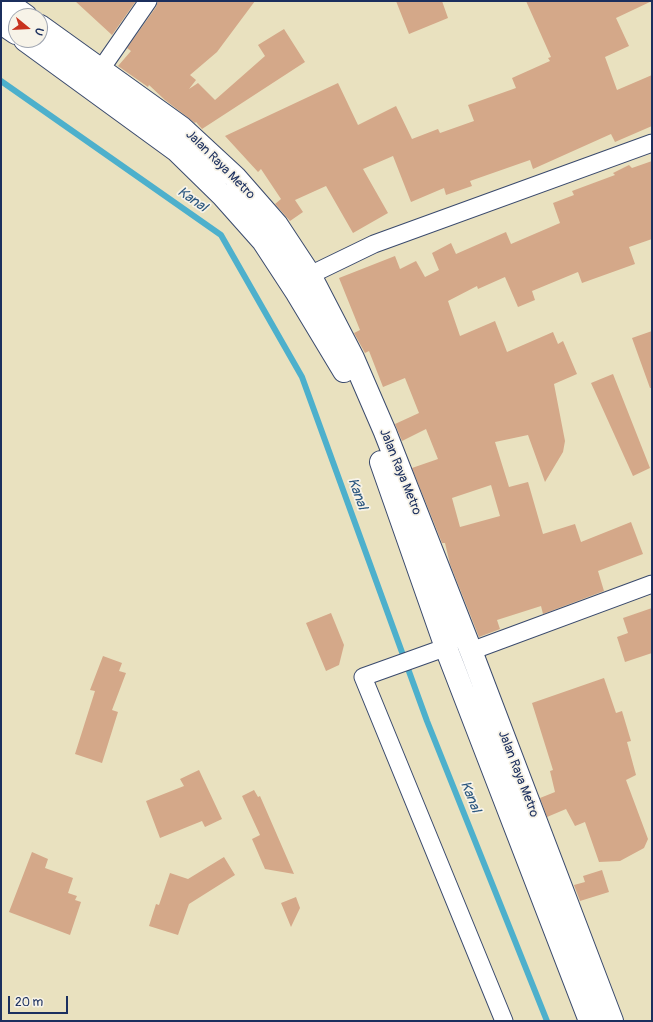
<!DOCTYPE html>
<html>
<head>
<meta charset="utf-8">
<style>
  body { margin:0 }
  #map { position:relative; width:653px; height:1022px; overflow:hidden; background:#e9e1bf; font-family:Pangolin,sans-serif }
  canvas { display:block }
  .frame { position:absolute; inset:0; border:2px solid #1b2f5e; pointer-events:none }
  .north { position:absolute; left:8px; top:8px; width:40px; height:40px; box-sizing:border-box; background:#f7f3e8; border:1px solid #9fa5b1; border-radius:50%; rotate:108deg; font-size:11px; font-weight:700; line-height:16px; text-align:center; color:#1b2f5e }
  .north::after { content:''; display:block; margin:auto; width:14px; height:18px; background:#c8321e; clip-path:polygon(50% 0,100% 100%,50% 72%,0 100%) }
  .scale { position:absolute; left:8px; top:996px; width:60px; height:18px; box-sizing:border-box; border:2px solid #1b2f5e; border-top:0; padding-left:5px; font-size:12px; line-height:14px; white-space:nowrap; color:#1b2f5e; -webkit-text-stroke:3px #f7f3e8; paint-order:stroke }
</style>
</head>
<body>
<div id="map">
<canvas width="653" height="1022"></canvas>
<div class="frame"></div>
<div class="north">U</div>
<div class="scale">20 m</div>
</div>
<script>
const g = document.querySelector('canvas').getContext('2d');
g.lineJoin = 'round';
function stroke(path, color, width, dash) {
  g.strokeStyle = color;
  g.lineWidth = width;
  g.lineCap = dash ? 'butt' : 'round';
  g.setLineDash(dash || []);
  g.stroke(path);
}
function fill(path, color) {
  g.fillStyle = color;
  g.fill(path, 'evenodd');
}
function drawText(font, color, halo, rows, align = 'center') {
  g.font = font + ' Pangolin,sans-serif';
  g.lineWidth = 3.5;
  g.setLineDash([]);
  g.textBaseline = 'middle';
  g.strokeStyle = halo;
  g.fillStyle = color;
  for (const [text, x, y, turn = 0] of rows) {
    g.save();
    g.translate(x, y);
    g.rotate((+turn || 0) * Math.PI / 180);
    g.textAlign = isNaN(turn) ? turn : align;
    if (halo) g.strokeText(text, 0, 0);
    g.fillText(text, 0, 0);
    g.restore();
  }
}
const stream = new Path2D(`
  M 1,81 L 221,235 L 302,377 L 427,721 L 547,1021`);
const building = new Path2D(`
  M 75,1 L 136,1 L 112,35 Z
  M 158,1 L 255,1 L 217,52 L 190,75 L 196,80 L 189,89 L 198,83 L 215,100 L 265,56 L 258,45 L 284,29 L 305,62 L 202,129 L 196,122 L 195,123 L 165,100 L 149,85 L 148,87 L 118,66 L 131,51 L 127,48 L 156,7 Z
  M 396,1 L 442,1 L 448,18 L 409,34 Z
  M 526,1 L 652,1 L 616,18 L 629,46 L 605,57 L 617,90 L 652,75 L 652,126 L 615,142 L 611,134 L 533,169 L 530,160 L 470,181 L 472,186 L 446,195 L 444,188 L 411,202 L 393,156 L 363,169 L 388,213 L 353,233 L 326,186 L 295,200 L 303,212 L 290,221 L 275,204 L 281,199 L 261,169 L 258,172 L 225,136 L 338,83 L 358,125 L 396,106 L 412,139 L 438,129 L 440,133 L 474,121 L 468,105 L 516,88 L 512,78 L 550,61 L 548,58 L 551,57 Z
  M 652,161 L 652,239 L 629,247 L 635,264 L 582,283 L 578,272 L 532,291 L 535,300 L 518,307 L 505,277 L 478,289 L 477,286 L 448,301 L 460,336 L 495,321 L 507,352 L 553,332 L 558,344 L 563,341 L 577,374 L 554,384 L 565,441 L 563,452 L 545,482 L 528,435 L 495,442 L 509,487 L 528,482 L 543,534 L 575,524 L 581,542 L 631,522 L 643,554 L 598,571 L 604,591 L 543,614 L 541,606 L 497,620 L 500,629 L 479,637 L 450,564 L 445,543 L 442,543 L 412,468 L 438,459 L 426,429 L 402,441 L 395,424 L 419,413 L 405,378 L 383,387 L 369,351 L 365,353 L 354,333 L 360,330 L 339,278 L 395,256 L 400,269 L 416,261 L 425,277 L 439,270 L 432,253 L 451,243 L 456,254 L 506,232 L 511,244 L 560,223 L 553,203 L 574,195 L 572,191 L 615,175 L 613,173 L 629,165 L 632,168 ZM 491,485 L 500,516 L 460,527 L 452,498 Z
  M 652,331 L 652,388 L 650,388 L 632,338 Z
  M 613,374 L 650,468 L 633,476 L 591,383 Z
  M 652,608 L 652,653 L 625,662 L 617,637 L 628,633 L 623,618 Z
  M 331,613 L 344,645 L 339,665 L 326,671 L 306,623 Z
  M 103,656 L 122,663 L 119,671 L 126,673 L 112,710 L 118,712 L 102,763 L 75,754 L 95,691 L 90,690 Z
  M 604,678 L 616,713 L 622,711 L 631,741 L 627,742 L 636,775 L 626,780 L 648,839 L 644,848 L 620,861 L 599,862 L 585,822 L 575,826 L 566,809 L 547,817 L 540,798 L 555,792 L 550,771 L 553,770 L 532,703 Z
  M 199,770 L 222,819 L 205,827 L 202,821 L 160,838 L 146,801 L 184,786 L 180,779 Z
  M 254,790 L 258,797 L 260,796 L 294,874 L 265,869 L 252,839 L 260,835 L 242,796 Z
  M 32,852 L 48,859 L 45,868 L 73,878 L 68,893 L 77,896 L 75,900 L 81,902 L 70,935 L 9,912 Z
  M 224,857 L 235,875 L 189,904 L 178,935 L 149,926 L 156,904 L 159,905 L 170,873 L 188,879 Z
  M 602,870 L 609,892 L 580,901 L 574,885 L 585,882 L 583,876 Z
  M 296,897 L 300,908 L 291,927 L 281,903 Z`);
const minor = new Path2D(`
  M 101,69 L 148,1
  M 310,275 L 374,244 L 652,143
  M 447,647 L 363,677 L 504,1021
  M 471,651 L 652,584`);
const trunk = new Path2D(`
  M 5,1 L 26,16
  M 1,23 L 16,33
  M 40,26 L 182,128 L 235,177 L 277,225 L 310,275 L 353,358 L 385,432 L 471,651 L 612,1021
  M 25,40 L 176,150 L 223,196 L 263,241 L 297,293 L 344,371
  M 381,462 L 448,653 L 590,1021`);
const streetNames = [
  ["Jalan Raya Metro",220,165,45],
  ["Jalan Raya Metro",400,472,68],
  ["Jalan Raya Metro",518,774,69]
];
const waterNames = [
  ["Kanal",192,200,35],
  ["Kanal",357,494,70],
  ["Kanal",470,797,68]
];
stroke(stream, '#4db0cc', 6);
fill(building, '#d4a889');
stroke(minor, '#3a4a6d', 19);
stroke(trunk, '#3a4a6d', 24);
stroke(minor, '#fff', 17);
stroke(trunk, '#fff', 22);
drawText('13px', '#1b2f5e', '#f7f3e8', streetNames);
drawText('italic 14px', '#2a567f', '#f7f3e8', waterNames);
</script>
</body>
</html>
